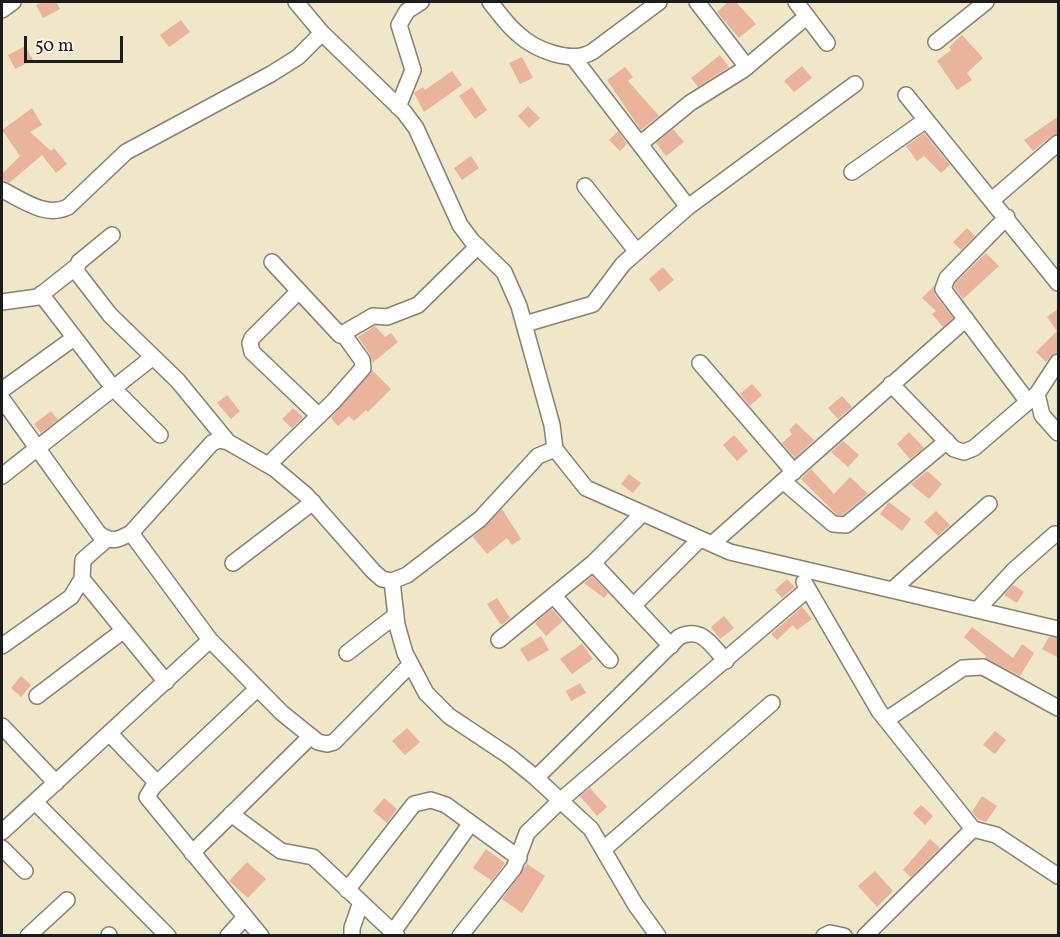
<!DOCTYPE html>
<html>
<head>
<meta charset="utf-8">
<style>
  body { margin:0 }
  #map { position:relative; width:1060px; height:937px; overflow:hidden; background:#f0e6c8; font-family:Vollkorn,serif }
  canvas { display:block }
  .frame { position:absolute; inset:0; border:3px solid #1c1c1c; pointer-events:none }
  .scale { position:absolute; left:24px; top:36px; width:99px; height:27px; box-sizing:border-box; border:3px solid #1c1c1c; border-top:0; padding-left:8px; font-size:18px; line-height:21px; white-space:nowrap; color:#1c1c1c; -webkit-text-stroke:4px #fcf5e5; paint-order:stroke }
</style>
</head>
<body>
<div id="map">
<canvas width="1060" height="937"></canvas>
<div class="frame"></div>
<div class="scale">50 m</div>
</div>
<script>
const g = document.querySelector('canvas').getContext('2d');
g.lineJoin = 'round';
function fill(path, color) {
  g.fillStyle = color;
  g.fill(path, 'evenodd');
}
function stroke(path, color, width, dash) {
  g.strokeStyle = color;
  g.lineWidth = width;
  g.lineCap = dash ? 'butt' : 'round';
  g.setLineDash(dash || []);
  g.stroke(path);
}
const building = new Path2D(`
  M 43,2 L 56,2 L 60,9 L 43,18 L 36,5 Z
  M 728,2 L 736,2 L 756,24 L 739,38 L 717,12 Z
  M 181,20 L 190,32 L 169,47 L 160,35 Z
  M 962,35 L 983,58 L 967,73 L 972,80 L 957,90 L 937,61 L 951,50 L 949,47 Z
  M 25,46 L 33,60 L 15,69 L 8,55 Z
  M 720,55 L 729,67 L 698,87 L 691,78 Z
  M 522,57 L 533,78 L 520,84 L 509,63 Z
  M 802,66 L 812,78 L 794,92 L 784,81 Z
  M 625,67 L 633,77 L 628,81 L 659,116 L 641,130 L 607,80 Z
  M 452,71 L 462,85 L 424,112 L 414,93 L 423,87 L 425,90 Z
  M 472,87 L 487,110 L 475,119 L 459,96 Z
  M 528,106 L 540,118 L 529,128 L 518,116 Z
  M 32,108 L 42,125 L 30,132 L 51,151 L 54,148 L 67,164 L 56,173 L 42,155 L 9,183 L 3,180 L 2,174 L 20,156 L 2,130 Z
  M 1059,116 L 1059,134 L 1052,136 L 1033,151 L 1024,140 Z
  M 673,129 L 684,142 L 666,156 L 656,143 Z
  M 618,131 L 627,144 L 620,151 L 609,140 Z
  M 924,133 L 950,165 L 941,173 L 924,156 L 917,161 L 906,146 Z
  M 471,156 L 479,168 L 462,180 L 454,168 Z
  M 967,228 L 975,236 L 961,250 L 953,242 Z
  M 986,253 L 999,266 L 963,299 L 954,287 L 955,283 Z
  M 663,267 L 674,280 L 659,292 L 649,279 Z
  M 934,286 L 935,295 L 953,318 L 943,327 L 932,314 L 936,311 L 922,298 Z
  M 1059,308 L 1059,352 L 1053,354 L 1046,362 L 1036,352 L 1057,331 L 1047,317 Z
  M 375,326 L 385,337 L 391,333 L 398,342 L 372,363 L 370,354 L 358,337 Z
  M 372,370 L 391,389 L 368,412 L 366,410 L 354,421 L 349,416 L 338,426 L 331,418 Z
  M 752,384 L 762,395 L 750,406 L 740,394 Z
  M 227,395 L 240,411 L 231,419 L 217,403 Z
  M 842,396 L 852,407 L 838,419 L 828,408 Z
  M 293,408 L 303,417 L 292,428 L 282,419 Z
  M 51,411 L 58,420 L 41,433 L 34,424 Z
  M 796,423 L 814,440 L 795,458 L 782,443 L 792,434 L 789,430 Z
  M 909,432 L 924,448 L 910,459 L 897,444 Z
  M 734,435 L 748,451 L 737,461 L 723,445 Z
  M 843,441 L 859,455 L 848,467 L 831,452 Z
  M 811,469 L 834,494 L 850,477 L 868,494 L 843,515 L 837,515 L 801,479 Z
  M 927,471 L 942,484 L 929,499 L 911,484 Z
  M 629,474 L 641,483 L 633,493 L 621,484 Z
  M 889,502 L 911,519 L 902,531 L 880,514 Z
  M 502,509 L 521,539 L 512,545 L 507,538 L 487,554 L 473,537 Z
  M 936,511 L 950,525 L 938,536 L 924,522 Z
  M 592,576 L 608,593 L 604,598 L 584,583 Z
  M 787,579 L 795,587 L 782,598 L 775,590 Z
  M 1013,585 L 1024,592 L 1017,603 L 1004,595 Z
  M 497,598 L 510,618 L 501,625 L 487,604 Z
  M 802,607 L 812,619 L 797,630 L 793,625 L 777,640 L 771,634 Z
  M 552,609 L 563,621 L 546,636 L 535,623 Z
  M 724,616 L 734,628 L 720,639 L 711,627 Z
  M 972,627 L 1013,658 L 1022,644 L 1034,653 L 1020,676 L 985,658 L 986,656 L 964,637 Z
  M 541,636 L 549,650 L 528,662 L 520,649 Z
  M 1049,637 L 1059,638 L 1059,658 L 1042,649 Z
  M 582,644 L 593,659 L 572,674 L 560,659 Z
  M 21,676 L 31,685 L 21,697 L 11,688 Z
  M 580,683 L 586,693 L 571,701 L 566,691 Z
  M 407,728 L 420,742 L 405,755 L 392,741 Z
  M 995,731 L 1006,740 L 995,754 L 983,745 Z
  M 590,788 L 607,807 L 597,816 L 580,796 Z
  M 982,796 L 997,806 L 986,822 L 978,819 L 972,812 Z
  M 384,798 L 397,809 L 387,823 L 373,811 Z
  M 921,805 L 933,816 L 925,825 L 913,813 Z
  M 930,839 L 940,848 L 911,877 L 903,870 Z
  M 486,849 L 505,863 L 492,881 L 473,868 Z
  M 247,862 L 266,879 L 248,898 L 229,881 Z
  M 527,864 L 545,876 L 522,913 L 502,899 Z
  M 875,871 L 893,891 L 877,907 L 858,886 Z`);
const minor = new Path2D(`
  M 296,2 L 322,33 L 404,112 L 416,128 L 460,225 L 472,241 L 504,272 L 519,306 L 552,425 L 555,449 L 586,488 L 730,552 L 1058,629
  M 490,2 C 499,13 507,25 518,34 C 535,50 571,64 592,52 L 659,2
  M 697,2 L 747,67
  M 796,2 L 827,43
  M 2,10 L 13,2
  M 936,42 L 986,2
  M 573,57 L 688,207
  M 906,95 L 1058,283
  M 398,107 L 413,70 L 399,25 L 407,11 L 421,2
  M 640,144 L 690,103 L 743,70 L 806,17
  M 852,172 L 926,120
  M 585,186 L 637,252
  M 2,190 C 23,200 45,218 68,207 L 126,152 L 271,74 L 298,57 L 322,33
  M 992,200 L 1058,143
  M 1007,217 L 947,278 L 943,289 L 1028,402
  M 112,235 L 79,262 L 76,271 L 110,315 L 178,381 L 228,442
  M 272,262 L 340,335 L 373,316 L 387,317 L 418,305 L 478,246
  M 298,292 L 252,338 L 250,343 L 252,352 L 319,416
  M 41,294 L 114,389 L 160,435
  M 2,302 L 38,297 L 76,267
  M 525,324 L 593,304 L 623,264 L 688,207 L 855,84
  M 1058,362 L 1037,394 L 1042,415 L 1058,433
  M 700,363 L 794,472
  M 891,384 L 954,449 L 964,452 L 974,448 L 1037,394
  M 2,390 L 74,338
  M 2,399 L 99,534 C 112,543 118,540 131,533 L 212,443 L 219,440 L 228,442 L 275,469 L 306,495 L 373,571 L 382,579 L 392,581 L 407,575 L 480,519 L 538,456 L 555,449
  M 268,465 L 333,402 L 363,368 L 362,360 L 344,335
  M 2,476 L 153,357
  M 784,482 L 833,524 L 846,525 L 947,441
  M 131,533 L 210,640 L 282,713 L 318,742 L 327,744 L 334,742 L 411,664
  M 712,544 L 966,319
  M 233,563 L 313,502
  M 593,563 L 671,646
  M 82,579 L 166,682
  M 392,581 L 397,625 L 405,653 L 426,693 L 449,716 L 509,756 L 536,778 L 591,829 L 635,904 L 658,936
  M 804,582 L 879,711 L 973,829
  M 892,590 L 989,504
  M 554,596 L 610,660
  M 633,606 L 700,539
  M 977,610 L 1013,571 L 1055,534
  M 499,640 L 593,563 L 642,514
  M 2,646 L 71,597 L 82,579 L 83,560 L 107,539
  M 347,653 L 396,615
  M 257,689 L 153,787 L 147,797 L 261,936
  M 37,696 L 124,630
  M 886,720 L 963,668 L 983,667 L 1058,708
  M 2,726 L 56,783
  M 110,734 L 157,783
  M 536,778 L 679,637 C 702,626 711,645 726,661
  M 35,802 L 168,936
  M 231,814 L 281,851 L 313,857 L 397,936
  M 2,832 L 210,640
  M 2,848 L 25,871
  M 605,848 L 772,703
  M 192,853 L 311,736
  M 347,890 L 414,804 L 431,800 L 446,805 L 519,858
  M 393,932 L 471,823
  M 28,936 L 67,900
  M 109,936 L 109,935
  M 228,936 L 245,917
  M 352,936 L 352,928 L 361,902
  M 460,936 L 514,868 L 527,833 L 561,800 L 808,589
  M 824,936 L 830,933 L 844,936
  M 865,936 L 973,829 L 996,835 L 1058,876`);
fill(building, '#e9b39d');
stroke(minor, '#868172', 18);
stroke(minor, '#fff', 15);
</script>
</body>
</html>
